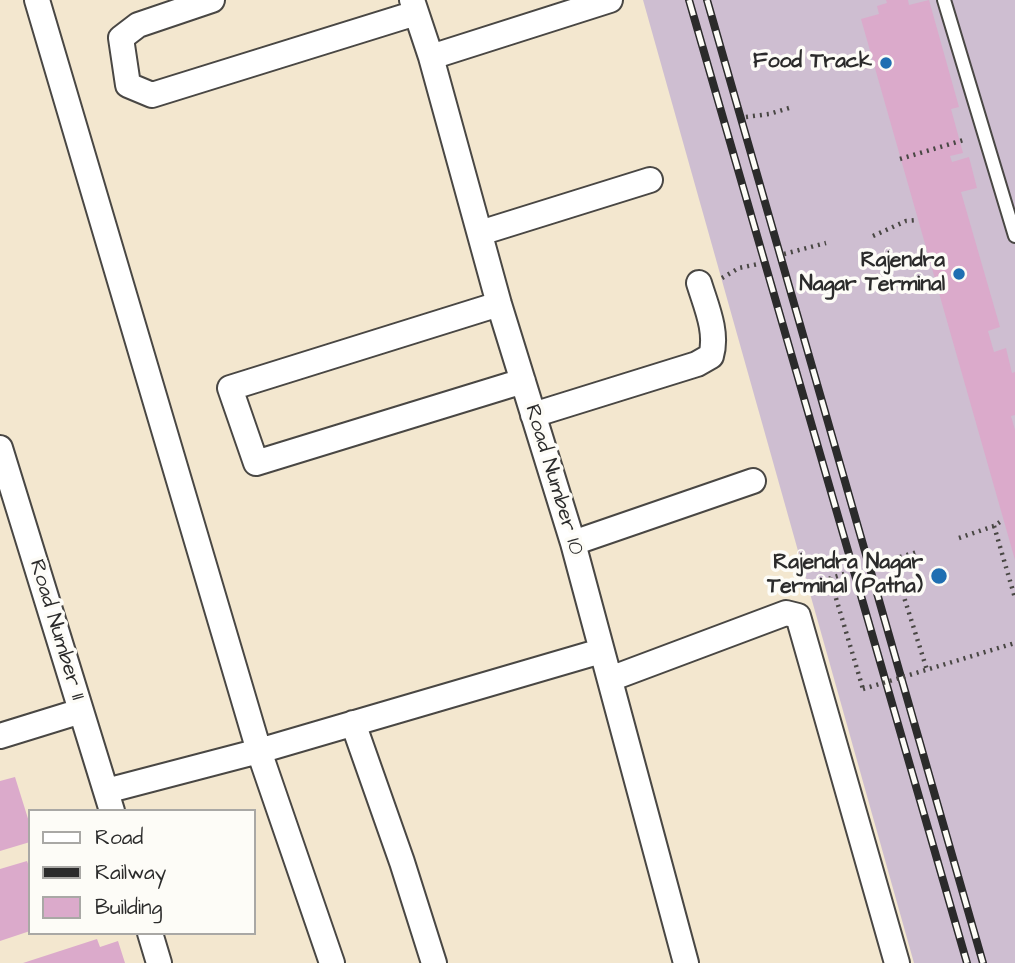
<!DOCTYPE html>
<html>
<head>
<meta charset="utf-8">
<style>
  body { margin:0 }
  #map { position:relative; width:1015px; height:963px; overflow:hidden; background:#f3e7cf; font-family:"Architects Daughter",sans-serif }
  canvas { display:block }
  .legend { position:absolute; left:28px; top:809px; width:228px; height:126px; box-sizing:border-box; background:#fdfcf7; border:2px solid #a9a8a5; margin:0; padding:9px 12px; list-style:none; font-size:21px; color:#2b2b2b }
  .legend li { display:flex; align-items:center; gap:14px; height:35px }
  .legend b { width:35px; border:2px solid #a9a8a5 }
</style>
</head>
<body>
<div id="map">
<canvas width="1015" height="963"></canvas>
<ul class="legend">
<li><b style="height:9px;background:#fff"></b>Road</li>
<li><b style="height:9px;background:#2b2b2b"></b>Railway</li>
<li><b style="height:19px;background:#dbaacb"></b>Building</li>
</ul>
</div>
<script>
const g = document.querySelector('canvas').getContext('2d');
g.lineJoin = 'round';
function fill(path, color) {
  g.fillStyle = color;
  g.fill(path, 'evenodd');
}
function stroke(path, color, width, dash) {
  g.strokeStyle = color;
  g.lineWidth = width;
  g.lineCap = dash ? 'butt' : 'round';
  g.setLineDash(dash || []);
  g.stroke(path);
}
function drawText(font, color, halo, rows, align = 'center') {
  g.font = font + ' "Architects Daughter",sans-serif';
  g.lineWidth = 7;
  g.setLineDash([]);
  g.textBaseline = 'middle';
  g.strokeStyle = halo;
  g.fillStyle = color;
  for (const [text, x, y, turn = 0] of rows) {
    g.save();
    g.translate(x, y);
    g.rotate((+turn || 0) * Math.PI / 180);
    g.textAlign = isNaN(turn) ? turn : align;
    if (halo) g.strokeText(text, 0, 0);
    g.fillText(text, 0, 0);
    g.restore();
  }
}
const industrial = new Path2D(`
  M 643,0 L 1015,0 L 1015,963 L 914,963 Z`);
const building = new Path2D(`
  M 886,0 L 908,0 L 909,5 L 929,0 L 959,107 L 951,109 L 963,153 L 950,156 L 952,162 L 969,157 L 977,188 L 961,192 L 1000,327 L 988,331 L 994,352 L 1006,348 L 1012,373 L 1015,372 L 1015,415 L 1011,416 L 1015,430 L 1015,560 L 861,19 L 879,14 L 877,6 L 887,3 Z
  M 15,777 L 30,825 L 30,842 L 0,851 L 0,781 Z
  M 27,861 L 30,869 L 30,931 L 0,941 L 0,869 Z
  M 97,939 L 100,947 L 118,941 L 125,963 L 23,963 Z`);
const path = new Path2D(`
  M 746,117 L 769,114 L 789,108
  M 900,159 L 967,139
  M 873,236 L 906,221 L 918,220
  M 784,254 L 826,243
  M 722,278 L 739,268 L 758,264
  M 994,526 L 1015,598
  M 959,538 L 994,526 L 1003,520
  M 892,559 L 927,670
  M 873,565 L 917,552
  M 830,578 L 863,689
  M 809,585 L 847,573`);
const service = new Path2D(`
  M 944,0 L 1015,236`);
const minor = new Path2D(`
  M 37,0 L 259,751 L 332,963
  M 212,0 L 138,25 L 121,38 L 128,85 L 152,95 L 416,13
  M 412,0 L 431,57 L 499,304 L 573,543 L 686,963
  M 431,57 L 610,0
  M 480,233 L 650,180
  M 499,304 L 230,388 L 256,463 L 523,381
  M 533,415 L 697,364 L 711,356 C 718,332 706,306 699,283
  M 0,448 L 112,811
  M 573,543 L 753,481
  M 610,679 L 786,613 L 798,616 L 897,963
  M 353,723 L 402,862 L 434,963
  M 0,736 L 81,711
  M 106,791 L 259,751 L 601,651
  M 150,933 L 159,963`);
const rail = new Path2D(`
  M 689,0 L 967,963
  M 707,0 L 983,963`);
const pathBridge = new Path2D(`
  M 863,689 L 1015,643`);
const markers = [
  [886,63,7,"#1f6fb2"],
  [959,274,7,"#1f6fb2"],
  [939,576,9,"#1f6fb2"]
];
const poiNames = [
  ["Food Track",872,63],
  ["Rajendra",945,262],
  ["Nagar Terminal",945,286],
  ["Rajendra Nagar",923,564],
  ["Terminal (Patna)",923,588]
];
const streetNames = [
  ["Road Number 10",553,480,73],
  ["Road Number 11",56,630,73]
];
fill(industrial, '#cebed1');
fill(building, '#dbaacb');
stroke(service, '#494744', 16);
stroke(minor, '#494744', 28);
stroke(path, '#494744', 4.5, [2, 5]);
stroke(service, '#fff', 12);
stroke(minor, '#fff', 24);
stroke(rail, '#2b2b2b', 8);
stroke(rail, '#fdfcf7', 5, [16]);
stroke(pathBridge, '#494744', 4.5, [2, 5]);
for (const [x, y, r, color] of markers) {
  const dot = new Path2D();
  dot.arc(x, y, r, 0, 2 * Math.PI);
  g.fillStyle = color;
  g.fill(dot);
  stroke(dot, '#fdfcf7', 2.5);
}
drawText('bold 21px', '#2b2b2b', '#fdfcf7', poiNames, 'right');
drawText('21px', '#2b2b2b', '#fdfcf7', streetNames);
</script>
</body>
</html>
